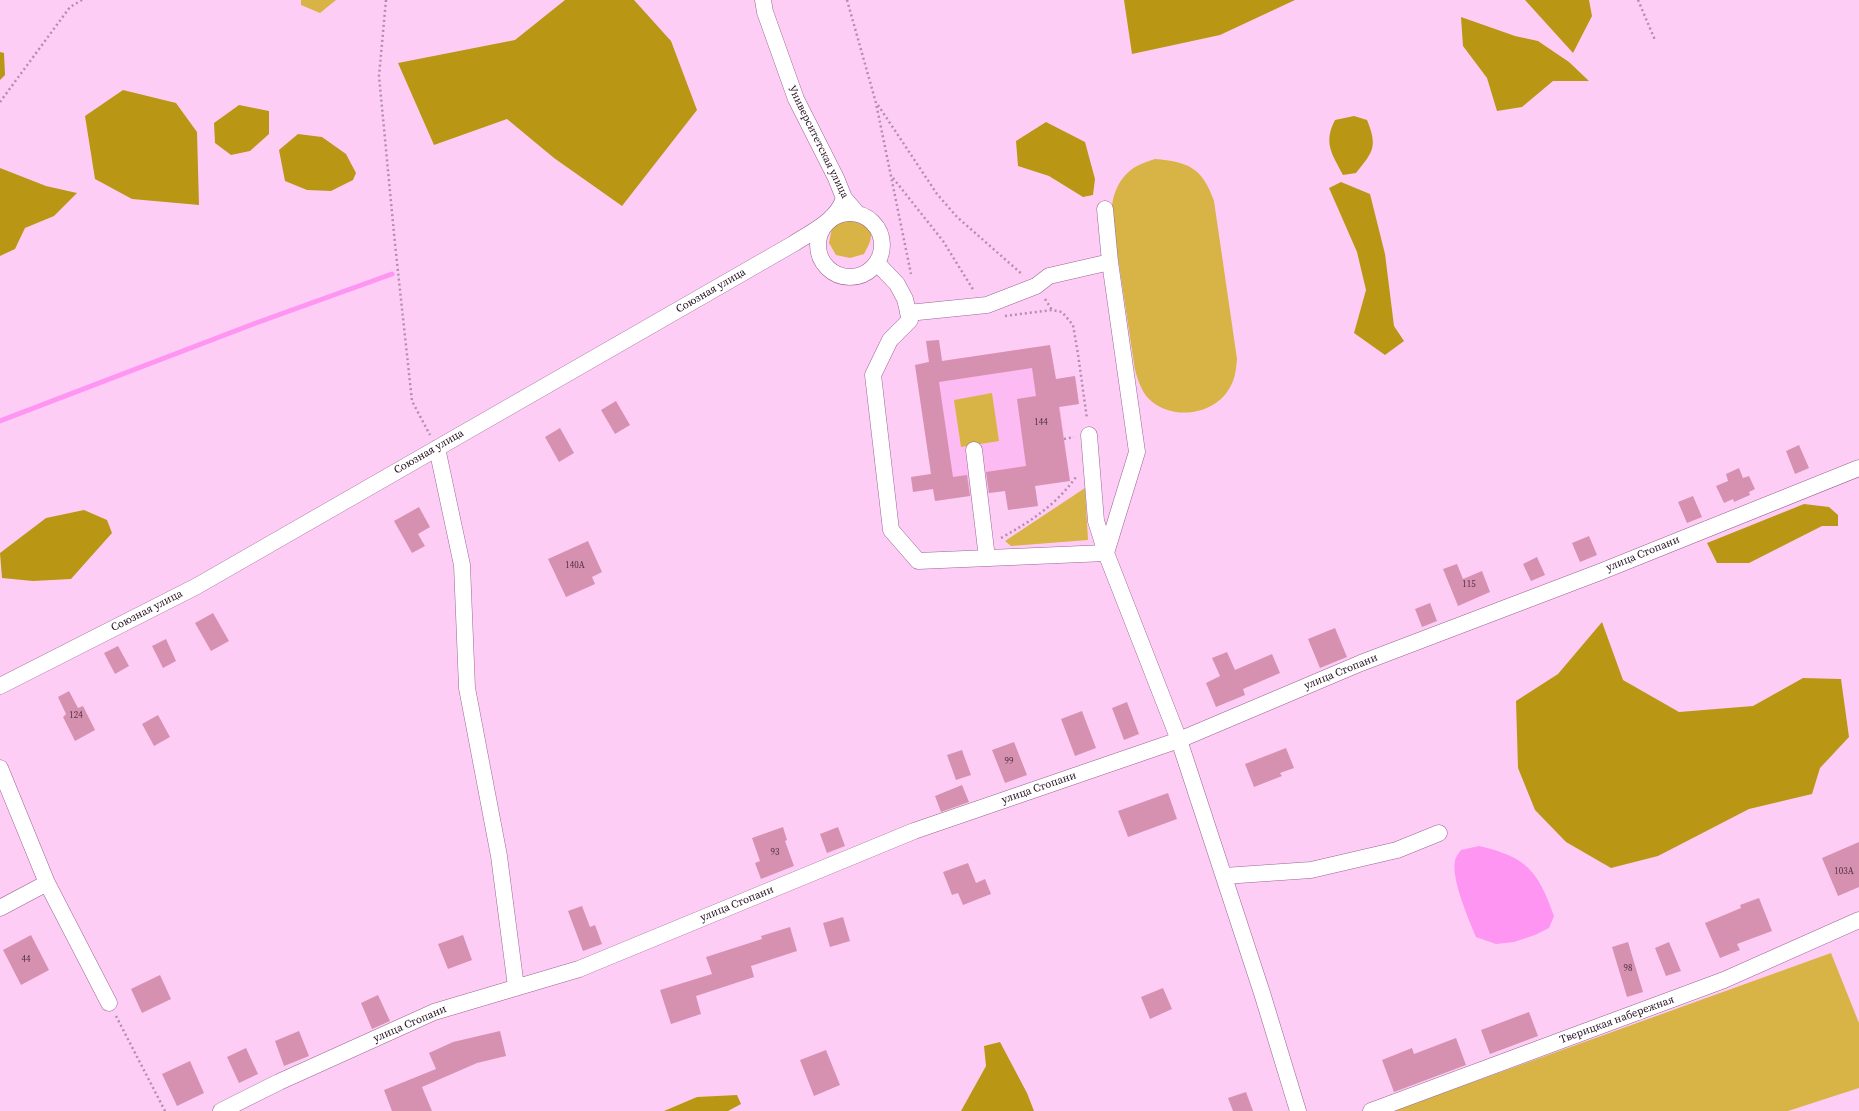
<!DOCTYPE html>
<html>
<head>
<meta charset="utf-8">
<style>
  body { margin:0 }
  canvas { display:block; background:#fdcdf5 }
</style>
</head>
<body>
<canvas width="1859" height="1111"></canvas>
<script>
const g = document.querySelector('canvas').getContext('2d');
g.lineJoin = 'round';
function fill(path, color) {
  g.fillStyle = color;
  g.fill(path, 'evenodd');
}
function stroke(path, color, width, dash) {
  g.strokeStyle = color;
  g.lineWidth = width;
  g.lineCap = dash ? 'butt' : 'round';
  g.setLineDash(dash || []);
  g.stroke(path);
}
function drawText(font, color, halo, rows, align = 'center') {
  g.font = font + ' "Source Serif 4",serif';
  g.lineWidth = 4;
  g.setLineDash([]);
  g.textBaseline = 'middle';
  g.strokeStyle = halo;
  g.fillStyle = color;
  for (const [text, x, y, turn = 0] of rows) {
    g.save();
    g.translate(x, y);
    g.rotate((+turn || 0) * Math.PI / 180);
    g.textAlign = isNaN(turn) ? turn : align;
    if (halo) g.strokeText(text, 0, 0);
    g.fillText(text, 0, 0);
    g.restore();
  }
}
const built = new Path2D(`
  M 939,340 L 942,361 L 1050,345 L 1056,379 L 1075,376 L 1079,404 L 1060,407 L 1070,481 L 1035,486 L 1038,506 L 1008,510 L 1005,491 L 935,501 L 933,489 L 913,492 L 911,477 L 931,474 L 915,365 L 929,362 L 926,341 Z`);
const green = new Path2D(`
  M 301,0 L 336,0 L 320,13 L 301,5 Z
  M 1155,159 C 1188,162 1202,167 1214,201 L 1237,359 C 1236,370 1235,380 1229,389 C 1213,416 1170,421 1148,398 C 1141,390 1138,380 1135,370 L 1112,218 C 1110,199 1118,176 1137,166 C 1142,163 1149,161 1155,159 Z
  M 846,215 L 858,216 C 873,231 875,235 864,254 L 850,258 L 836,255 L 829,243 L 833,223 Z
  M 992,393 L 999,441 L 961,447 L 954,400 Z
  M 1085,488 L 1088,540 L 1011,546 L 1005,541 Z
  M 1831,953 L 1859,1023 L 1859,1088 L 1788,1111 L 1393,1111 Z`);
const forest = new Path2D(`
  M 565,0 L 634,0 L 671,41 L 697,110 L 622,206 L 554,158 L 507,119 L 434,145 L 398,63 L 515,40 Z
  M 1124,0 L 1295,0 L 1220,35 L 1132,54 Z
  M 1525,0 L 1589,0 L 1592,16 L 1573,53 Z
  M 1461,17 L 1515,36 L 1538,41 L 1569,62 L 1589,81 L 1553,81 L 1522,107 L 1497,111 L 1487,78 L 1463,46 Z
  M 0,52 L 4,53 L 5,75 L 0,80 Z
  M 123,90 L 176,103 L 197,132 L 199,205 L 132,199 L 95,179 L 85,116 Z
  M 239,105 L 269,111 L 269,134 L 250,151 L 231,155 L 215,143 L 214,123 Z
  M 1354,116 L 1367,120 C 1378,147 1373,152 1356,173 L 1343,175 C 1332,154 1323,143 1335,120 Z
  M 1046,122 L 1085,142 L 1095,179 L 1093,195 L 1083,197 L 1049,176 L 1018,166 L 1016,141 Z
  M 298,134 L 322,137 L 346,154 L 356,173 L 353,180 L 331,191 L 307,190 L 285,181 L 279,150 Z
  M 0,168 L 46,186 L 77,193 L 54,216 L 25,228 L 15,249 L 0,256 Z
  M 1341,182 L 1370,194 L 1385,254 L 1394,326 L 1404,341 L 1385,355 L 1354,333 L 1366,290 L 1357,252 L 1329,188 Z
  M 1804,504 L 1829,507 L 1838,515 L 1838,526 L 1822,526 L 1749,563 L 1717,563 L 1707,543 Z
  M 84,510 L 107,520 L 112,533 L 71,579 L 33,581 L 2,578 L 0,553 L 46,518 Z
  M 1602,622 L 1623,680 L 1679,712 L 1753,706 L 1803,678 L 1841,679 L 1849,737 L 1820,768 L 1812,794 L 1749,809 L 1658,856 L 1611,868 L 1566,842 L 1535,810 L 1518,768 L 1516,701 L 1558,674 Z
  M 1000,1042 L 1027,1093 L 1034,1111 L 961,1111 L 986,1066 L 984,1046 Z
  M 737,1095 L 741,1104 L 728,1111 L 664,1111 L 697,1097 Z`);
const water = new Path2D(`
  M 1479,846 C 1527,857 1538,871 1554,916 L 1549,928 L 1535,935 L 1514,942 L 1496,944 L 1476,937 C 1469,920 1451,879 1455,861 C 1455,858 1459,853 1461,850 Z`);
const stream = new Path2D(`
  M 0,421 L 256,323 L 392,274`);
const building = new Path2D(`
  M 939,340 L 942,361 L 1050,345 L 1056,379 L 1075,376 L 1079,404 L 1059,407 L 1070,481 L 1035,486 L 1038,506 L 1008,510 L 1005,491 L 989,493 L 986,472 L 1026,466 L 1017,399 L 1036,396 L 1032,368 L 939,382 L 953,477 L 967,475 L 970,496 L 935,501 L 933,489 L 913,492 L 911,477 L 931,474 L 915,365 L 929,362 L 926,341 Z
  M 616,401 L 630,425 L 615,434 L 601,410 Z
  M 560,428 L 574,453 L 559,462 L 545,437 Z
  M 1799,445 L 1809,468 L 1795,474 L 1786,451 Z
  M 1739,468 L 1743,478 L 1749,476 L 1755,489 L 1749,492 L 1750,495 L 1734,502 L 1733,499 L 1724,503 L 1716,486 L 1728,481 L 1726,474 Z
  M 1693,496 L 1702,517 L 1687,523 L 1678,502 Z
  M 419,507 L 430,527 L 418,534 L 425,546 L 412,553 L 394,521 Z
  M 1589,536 L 1597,555 L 1580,562 L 1572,543 Z
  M 588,541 L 602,572 L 592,577 L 595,584 L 566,597 L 548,559 Z
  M 1537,557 L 1545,575 L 1531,581 L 1523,564 Z
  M 1457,564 L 1463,579 L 1482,571 L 1490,592 L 1458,606 L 1443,569 Z
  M 1430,603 L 1437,621 L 1422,627 L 1415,609 Z
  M 213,613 L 229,641 L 211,651 L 195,623 Z
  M 1335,628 L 1347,657 L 1320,668 L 1308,639 Z
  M 166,639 L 176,661 L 163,668 L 152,646 Z
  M 118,646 L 129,666 L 115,674 L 104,653 Z
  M 1227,652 L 1235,670 L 1272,654 L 1280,673 L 1243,689 L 1245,695 L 1216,707 L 1206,683 L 1220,676 L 1212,658 Z
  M 69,691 L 78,708 L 83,706 L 95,730 L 75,741 L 63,717 L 66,714 L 58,697 Z
  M 1127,702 L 1139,734 L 1124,740 L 1112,708 Z
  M 1082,711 L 1096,748 L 1075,756 L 1061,719 Z
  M 158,715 L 170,737 L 154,746 L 142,724 Z
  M 1014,742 L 1027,775 L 1005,783 L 992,750 Z
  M 1286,748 L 1294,768 L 1280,773 L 1282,776 L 1254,787 L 1245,764 Z
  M 962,750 L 971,775 L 956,780 L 947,755 Z
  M 962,785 L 969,802 L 941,812 L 935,796 Z
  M 1168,793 L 1177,819 L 1128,837 L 1118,811 Z
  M 783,827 L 787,840 L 785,841 L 794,866 L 761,879 L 755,863 L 760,861 L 752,838 Z
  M 838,827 L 845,846 L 827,853 L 820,834 Z
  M 1859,842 L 1859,887 L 1838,896 L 1822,858 Z
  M 968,863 L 976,883 L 985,879 L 991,894 L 963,905 L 958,893 L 952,895 L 943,872 Z
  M 1759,898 L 1772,931 L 1737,944 L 1740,950 L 1720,958 L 1705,923 L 1741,908 L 1740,905 Z
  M 582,906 L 590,927 L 595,925 L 602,944 L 583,951 L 568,911 Z
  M 843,917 L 850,941 L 830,947 L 823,923 Z
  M 790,927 L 797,951 L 751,966 L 754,977 L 696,996 L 701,1014 L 671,1024 L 660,990 L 712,974 L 706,957 L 762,939 L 761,936 Z
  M 31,935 L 49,970 L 21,985 L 3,950 Z
  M 463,935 L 472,960 L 448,969 L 438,944 Z
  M 1628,942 L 1643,992 L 1627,997 L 1612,947 Z
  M 1669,942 L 1681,971 L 1666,976 L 1655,948 Z
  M 160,975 L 171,999 L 142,1013 L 131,989 Z
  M 1163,988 L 1172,1009 L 1150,1019 L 1141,997 Z
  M 378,995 L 390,1021 L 372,1029 L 361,1003 Z
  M 1529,1012 L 1538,1036 L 1490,1054 L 1481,1030 Z
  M 299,1031 L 309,1056 L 284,1066 L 275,1041 Z
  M 500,1031 L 506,1056 L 477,1063 L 422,1087 L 432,1111 L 392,1111 L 384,1090 L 436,1069 L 429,1053 L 453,1042 Z
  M 1456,1038 L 1466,1065 L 1394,1092 L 1382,1060 L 1412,1048 L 1414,1054 Z
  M 246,1048 L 258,1074 L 239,1083 L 227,1057 Z
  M 826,1050 L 840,1085 L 814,1096 L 800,1060 Z
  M 190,1061 L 204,1093 L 177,1106 L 162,1074 Z
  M 1246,1092 L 1253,1111 L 1233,1111 L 1228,1098 Z`);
const path = new Path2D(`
  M 386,0 L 379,76 L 395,244 L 412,401 L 430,435
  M 847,0 L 876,103 L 911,274
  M 1638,0 L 1655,40
  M 0,102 L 70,7 L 82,0
  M 878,105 L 937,194 L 957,217 L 1023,275
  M 893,178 L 943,241 L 974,291
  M 1045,299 L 1052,310
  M 1005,316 L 1052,310 L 1062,312 L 1073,325 L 1078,354 L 1087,419
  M 1064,439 L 1074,437
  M 1001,538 C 1031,521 1055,506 1076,477
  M 116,1016 L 165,1111`);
const minor = new Path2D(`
  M 763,0 L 765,12 L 796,99 L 836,178 L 844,198 L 857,213
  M 1105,209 L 1110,262 L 1137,452 L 1106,553
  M818 245a32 32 0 1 1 64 0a32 32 0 1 1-64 0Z
  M 877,263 L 897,284 L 905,299 L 910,320 L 890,340 L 873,375 L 891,530 L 918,561 L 1106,553 L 1179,740 L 1262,993 L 1298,1111
  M 908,313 L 987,305 L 1036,286 L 1049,276 L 1110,262
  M 1089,435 L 1096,521 L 1106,553
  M 437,448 L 462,565 L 467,688 L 499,856 L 516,987
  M 974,450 L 987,558
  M 0,686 L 197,586 L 793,244 C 811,232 837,221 844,198
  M 0,768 L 47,883 L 109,1003
  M 1224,876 L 1311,870 L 1397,850 L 1439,833
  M 0,908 L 47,883
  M 221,1111 L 279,1082 L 434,1012 L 579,969 L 914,831 L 1179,740 L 1361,663 L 1600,572 L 1859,468
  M 1371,1111 L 1724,980 L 1859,920`);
const numberNames = [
  ["144",1041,423],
  ["140А",575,566],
  ["115",1469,585],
  ["124",76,716],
  ["99",1009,762],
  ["93",775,853],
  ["103А",1844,872],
  ["44",26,960],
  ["98",1628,969]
];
const streetNames = [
  ["Университетская улица",818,142,64],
  ["Союзная улица",711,291,-30],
  ["Союзная улица",429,452,-30],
  ["улица Стопани",1643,554,-22],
  ["Союзная улица",147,611,-27],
  ["улица Стопани",1341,672,-22],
  ["улица Стопани",1039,788,-19],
  ["улица Стопани",737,904,-22],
  ["Тверицкая набережная",1617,1020,-20],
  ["улица Стопани",410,1024,-23]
];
fill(built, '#fcbbf2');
fill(green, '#d7b445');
fill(forest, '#b99715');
fill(water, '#ff95f2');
stroke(stream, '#ff95f2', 5);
fill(building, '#d791b0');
stroke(minor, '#9a6593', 17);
stroke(path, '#b48dae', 2.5, [2, 3]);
stroke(minor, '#fff', 16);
drawText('9px', '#502f45', null, numberNames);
drawText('11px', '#230e21', '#fff', streetNames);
</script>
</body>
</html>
